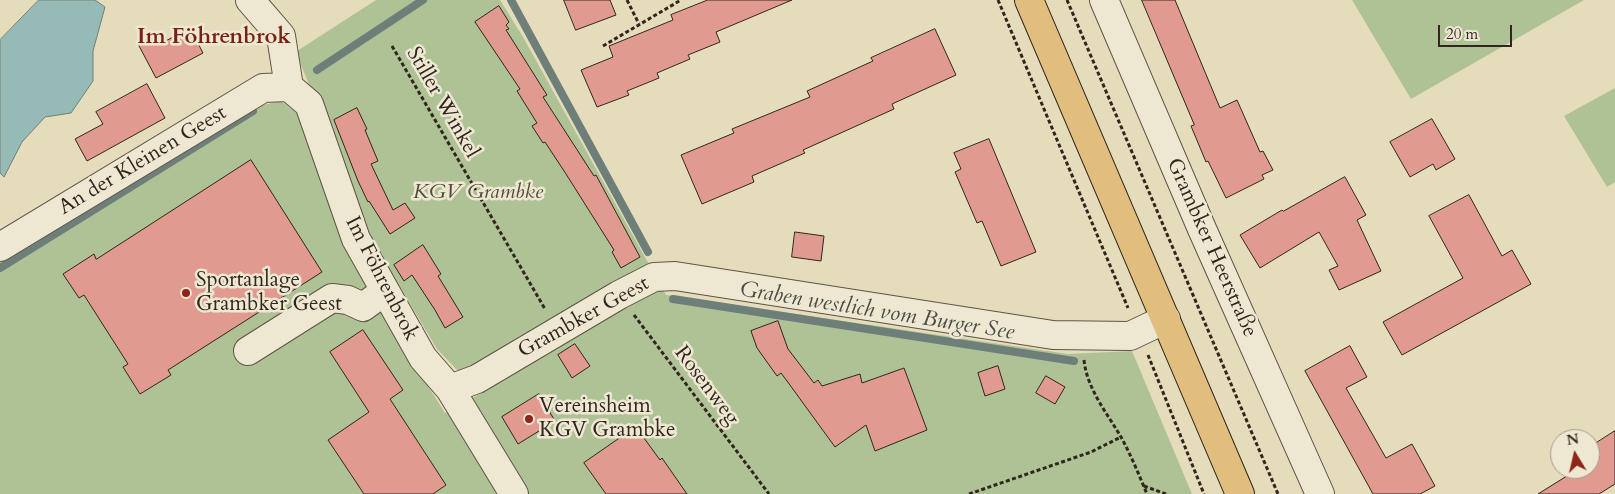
<!DOCTYPE html>
<html>
<head>
<meta charset="utf-8">
<style>
  body { margin:0 }
  #map { position:relative; width:1615px; height:494px; overflow:hidden; background:#e5dcbc; font-family:Cardo,serif }
  canvas { display:block }
  .north { position:absolute; left:1550px; top:429px; width:50px; height:50px; box-sizing:border-box; background:#eee8d3; border:1px solid #a29a8b; border-radius:50%; rotate:351deg; font-size:14px; font-weight:700; line-height:20px; text-align:center; color:#31261e }
  .north::after { content:''; display:block; margin:auto; width:18px; height:22px; background:#8f2418; clip-path:polygon(50% 0,100% 100%,50% 72%,0 100%) }
  .scale { position:absolute; left:1438px; top:25px; width:74px; height:22px; box-sizing:border-box; border:2px solid #31261e; border-top:0; padding-left:6px; font-size:15px; line-height:18px; white-space:nowrap; color:#31261e; -webkit-text-stroke:4px #eee8d3; paint-order:stroke }
</style>
</head>
<body>
<div id="map">
<canvas width="1615" height="494"></canvas>
<div class="north">N</div>
<div class="scale">20 m</div>
</div>
<script>
const g = document.querySelector('canvas').getContext('2d');
g.lineJoin = 'round';
function fill(path, color) {
  g.fillStyle = color;
  g.fill(path, 'evenodd');
}
function stroke(path, color, width, dash) {
  g.strokeStyle = color;
  g.lineWidth = width;
  g.lineCap = dash ? 'butt' : 'round';
  g.setLineDash(dash || []);
  g.stroke(path);
}
function drawText(font, color, halo, rows, align = 'center') {
  g.font = font + ' Cardo,serif';
  g.lineWidth = 5;
  g.setLineDash([]);
  g.textBaseline = 'middle';
  g.strokeStyle = halo;
  g.fillStyle = color;
  for (const [text, x, y, turn = 0] of rows) {
    g.save();
    g.translate(x, y);
    g.rotate((+turn || 0) * Math.PI / 180);
    g.textAlign = isNaN(turn) ? turn : align;
    if (halo) g.strokeText(text, 0, 0);
    g.fillText(text, 0, 0);
    g.restore();
  }
}
const green = new Path2D(`
  M 376,0 L 500,0 L 523,37 L 666,295 L 1068,354 L 1132,351 L 1192,494 L 0,494 L 0,262 L 258,106 L 281,101 L 300,116 L 389,324 L 445,413 L 480,394 L 437,349 L 374,243 L 301,65 L 297,51 Z
  M 1352,0 L 1584,0 L 1411,99 Z
  M 1615,88 L 1615,182 L 1607,187 L 1564,116 Z`);
const water = new Path2D(`
  M 39,0 L 95,0 L 105,7 L 93,51 L 93,81 L 71,113 L 45,117 L 22,142 L 4,177 L 0,173 L 0,40 Z`);
const stream = new Path2D(`
  M 511,0 L 648,252
  M 317,70 L 423,0
  M 0,268 L 253,111
  M 673,299 L 1074,361`);
const building = new Path2D(`
  M 564,0 L 610,0 L 616,15 L 576,30 Z
  M 708,0 L 792,0 L 716,32 L 720,42 L 688,55 L 690,59 L 657,73 L 659,78 L 627,91 L 629,95 L 597,107 L 581,70 L 613,57 L 609,46 L 673,20 L 671,15 Z
  M 1142,0 L 1175,0 L 1220,108 L 1237,100 L 1260,152 L 1263,151 L 1273,170 L 1262,175 L 1264,179 L 1226,198 L 1208,161 L 1206,162 L 1191,126 L 1194,125 Z
  M 499,6 L 509,22 L 506,25 L 509,29 L 506,30 L 547,95 L 543,97 L 594,176 L 596,175 L 640,257 L 621,268 L 612,252 L 614,250 L 566,174 L 545,142 L 543,143 L 532,126 L 537,123 L 517,91 L 520,89 L 475,22 Z
  M 190,28 L 203,53 L 156,78 L 138,44 L 160,33 L 165,41 Z
  M 935,29 L 956,75 L 892,104 L 894,109 L 803,150 L 805,153 L 752,176 L 754,182 L 702,204 L 681,155 L 734,133 L 732,129 L 810,97 L 807,91 L 873,61 L 871,58 Z
  M 147,84 L 165,118 L 87,161 L 75,139 L 103,124 L 96,112 Z
  M 357,108 L 367,129 L 365,130 L 378,161 L 371,164 L 393,210 L 405,203 L 415,218 L 390,234 L 369,201 L 368,202 L 358,181 L 334,120 Z
  M 1432,119 L 1455,159 L 1436,170 L 1433,164 L 1410,177 L 1390,142 Z
  M 989,139 L 1036,252 L 1001,266 L 982,221 L 977,223 L 955,172 L 961,169 L 954,153 Z
  M 251,160 L 322,272 L 168,370 L 171,375 L 140,394 L 123,367 L 128,364 L 84,295 L 79,298 L 63,274 L 94,254 L 96,259 Z
  M 1345,177 L 1366,215 L 1357,220 L 1381,271 L 1339,290 L 1329,270 L 1338,266 L 1319,232 L 1260,268 L 1240,235 L 1282,210 L 1283,211 Z
  M 1469,195 L 1502,256 L 1512,250 L 1531,284 L 1402,355 L 1383,322 L 1463,278 L 1429,216 Z
  M 795,232 L 824,236 L 821,261 L 792,257 Z
  M 423,245 L 441,274 L 438,276 L 463,317 L 445,328 L 435,310 L 412,275 L 404,281 L 394,265 Z
  M 778,321 L 788,349 L 814,383 L 818,380 L 822,386 L 860,374 L 862,383 L 904,368 L 927,430 L 875,451 L 866,425 L 835,447 L 787,381 L 781,373 L 777,376 L 757,348 L 751,331 Z
  M 363,330 L 403,390 L 390,399 L 446,485 L 433,494 L 364,494 L 328,440 L 369,412 L 330,352 Z
  M 575,344 L 590,366 L 572,378 L 558,355 Z
  M 1350,346 L 1367,377 L 1346,388 L 1386,458 L 1412,444 L 1435,486 L 1420,494 L 1373,494 L 1305,371 Z
  M 998,366 L 1005,389 L 985,396 L 978,373 Z
  M 1046,376 L 1065,387 L 1055,404 L 1036,393 Z
  M 539,394 L 555,421 L 518,444 L 502,417 Z
  M 636,427 L 660,460 L 662,458 L 687,494 L 606,494 L 584,463 Z
  M 1615,431 L 1615,484 L 1599,494 L 1538,494 L 1578,469 L 1590,469 L 1590,447 Z`);
const path = new Path2D(`
  M 627,0 L 639,24
  M 998,0 L 1128,308
  M 1067,0 L 1278,494
  M 392,46 L 545,309
  M 603,46 L 681,0
  M 634,315 L 769,494
  M 1148,355 L 1204,494
  M 1084,360 C 1087,389 1107,413 1121,437 C 1131,455 1139,475 1147,494
  M 1144,486 L 1166,494
  M 969,494 L 1091,452 L 1121,437`);
const minor = new Path2D(`
  M 250,0 L 281,36 L 289,87 L 309,104 L 356,239 L 423,358 L 450,389 L 514,494
  M 1104,0 L 1202,229 L 1320,494
  M 0,247 L 263,88 L 289,87
  M 248,351 L 332,298 L 348,300 L 363,307 L 385,291
  M 450,389 L 477,379 L 619,295 L 654,277 L 675,276 L 1053,335 L 1130,336 L 1166,319`);
const major = new Path2D(`
  M 1029,0 L 1240,494`);
const markers = [
  [186,293,5,"#8f2418"],
  [529,419,5,"#8f2418"]
];
const streetNames = [
  ["Stiller Winkel",442,103,60],
  ["An der Kleinen Geest",143,161,-31],
  ["Grambker Heerstraße",1211,248,66],
  ["Im Föhrenbrok",381,279,63],
  ["Grambker Geest",584,318,-29],
  ["Rosenweg",706,386,53]
];
const parkNames = [
  ["KGV Grambke",478,193]
];
const poiNames = [
  ["Sportanlage",196,281],
  ["Grambker Geest",196,305],
  ["Vereinsheim",539,407],
  ["KGV Grambke",539,431]
];
const neighbourhoodNames = [
  ["Im Föhrenbrok",214,38]
];
const waterNames = [
  ["Graben westlich vom Burger See",877,312,9]
];
fill(green, '#afc295');
fill(water, '#96bab6');
stroke(water, '#6e7f79', 1);
stroke(stream, '#6e7f79', 8);
fill(building, '#e19a8f');
stroke(building, '#31261e', 1);
stroke(minor, '#5e5446', 30);
stroke(major, '#31261e', 30);
stroke(path, '#31261e', 3, [4, 2.5]);
stroke(minor, '#eee8d3', 28);
stroke(major, '#e2be7e', 28);
for (const [x, y, r, color] of markers) {
  const dot = new Path2D();
  dot.arc(x, y, r, 0, 2 * Math.PI);
  g.fillStyle = color;
  g.fill(dot);
  stroke(dot, '#eee8d3', 2);
}
drawText('21px', '#31261e', '#eee8d3', streetNames);
drawText('italic 21px', '#504d3c', '#eee8d3', parkNames);
drawText('21px', '#31261e', '#eee8d3', poiNames, 'left');
drawText('bold 22px', '#7a1f14', '#eee8d3', neighbourhoodNames);
drawText('italic 22px', '#4a4b44', '#eee8d3', waterNames);
</script>
</body>
</html>
